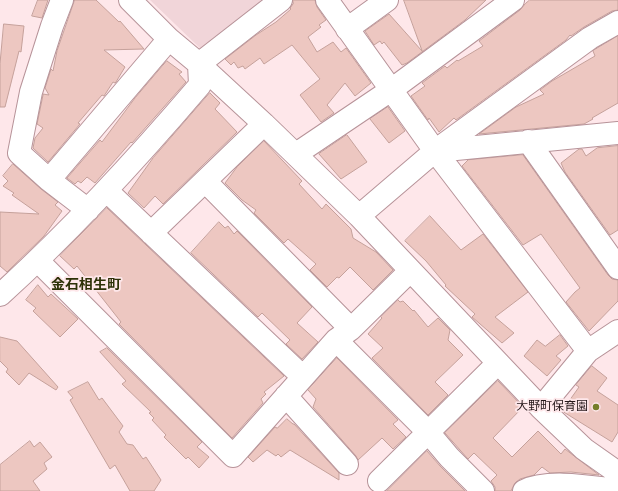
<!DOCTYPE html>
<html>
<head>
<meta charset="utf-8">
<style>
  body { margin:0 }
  canvas { display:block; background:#fee7ea }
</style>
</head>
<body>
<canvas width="618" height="491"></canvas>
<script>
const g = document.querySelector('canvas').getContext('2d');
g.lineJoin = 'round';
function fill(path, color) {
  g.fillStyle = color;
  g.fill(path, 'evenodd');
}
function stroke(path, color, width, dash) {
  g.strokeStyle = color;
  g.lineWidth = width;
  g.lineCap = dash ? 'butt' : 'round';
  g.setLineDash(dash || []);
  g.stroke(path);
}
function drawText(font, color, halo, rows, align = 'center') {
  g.font = font + ' "Times New Roman","Noto Sans JP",serif';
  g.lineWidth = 3.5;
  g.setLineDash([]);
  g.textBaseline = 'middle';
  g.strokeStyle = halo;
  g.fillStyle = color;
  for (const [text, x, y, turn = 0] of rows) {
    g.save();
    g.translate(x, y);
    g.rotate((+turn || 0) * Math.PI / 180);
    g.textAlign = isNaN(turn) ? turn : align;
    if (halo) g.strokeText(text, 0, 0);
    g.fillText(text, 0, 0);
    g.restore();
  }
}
const built = new Path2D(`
  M 150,0 L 265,0 L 202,50 Z`);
const building = new Path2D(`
  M 38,0 L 48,0 L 42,18 L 32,16 Z
  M 75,0 L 96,0 L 119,22 L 120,21 L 144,49 L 104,50 L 125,67 L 116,82 L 115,83 L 113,82 L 104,96 L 102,95 L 78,123 L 80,124 L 48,162 L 33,148 L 35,138 L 43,128 L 37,124 L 43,95 L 43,94 L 49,95 L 45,88 L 51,69 L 53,71 L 57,51 Z
  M 293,0 L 315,0 L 317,7 L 326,20 L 319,25 L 321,27 L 308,37 L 317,52 L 333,42 L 341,52 L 346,48 L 371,83 L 355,96 L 345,83 L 327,105 L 334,113 L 321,122 L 300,95 L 320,79 L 292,45 L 264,64 L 260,58 L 245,69 L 243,66 L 238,68 L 234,62 L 231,65 L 225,59 L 256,35 L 276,22 L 291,9 L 290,8 L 293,4 Z
  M 404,0 L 486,0 L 465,20 L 407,63 L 402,65 L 384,42 L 382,44 L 380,41 L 374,45 L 365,31 L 389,14 L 422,51 Z
  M 530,0 L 618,0 L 618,10 L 612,11 L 584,27 L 571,36 L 570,35 L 566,40 L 456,120 L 454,118 L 439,132 L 429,118 L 428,120 L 411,96 L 425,86 L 422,83 L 445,66 L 447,68 L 457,60 L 458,61 L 483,46 L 479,41 L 520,10 L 525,4 Z
  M 4,24 L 24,26 L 21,52 L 19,51 L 5,107 L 0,107 L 0,64 Z
  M 618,36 L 618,103 L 592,118 L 593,119 L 584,124 L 479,134 L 516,107 L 544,94 L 540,90 L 552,81 L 595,56 L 593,51 Z
  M 167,61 L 182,72 L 179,74 L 186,82 L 132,143 L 131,142 L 95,183 L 87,177 L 81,183 L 78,181 L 75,184 L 67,178 L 100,140 L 102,142 L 135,98 Z
  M 210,93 L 220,103 L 215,109 L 237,132 L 163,204 L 155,196 L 144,208 L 128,193 L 153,158 Z
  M 388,107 L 405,131 L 389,143 L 370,119 Z
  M 347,135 L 367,162 L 341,179 L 319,154 Z
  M 264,141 L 302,181 L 299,184 L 322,209 L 326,204 L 351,229 L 353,238 L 376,252 L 393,270 L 373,290 L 350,267 L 339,278 L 337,277 L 327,287 L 310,270 L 316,264 L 288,239 L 284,243 L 254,213 L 256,210 L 242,200 L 225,183 L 237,167 Z
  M 618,146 L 618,230 L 610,235 L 565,172 L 561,163 L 579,149 L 582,149 L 586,156 L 597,148 Z
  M 523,155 L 608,275 L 612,279 L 618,280 L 618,301 L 589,331 L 566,302 L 575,292 L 580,288 L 541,234 L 523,245 L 462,166 L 468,160 Z
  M 13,164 L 41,189 L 58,202 L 55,205 L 62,211 L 44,236 L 7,272 L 0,266 L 0,212 L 39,214 L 12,195 L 14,193 L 3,186 L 8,181 L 3,176 Z
  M 107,208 L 284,376 L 264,392 L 266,394 L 261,399 L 263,403 L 232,438 L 119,324 L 121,322 L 77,266 L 74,269 L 60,256 Z
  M 430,216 L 461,250 L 483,234 L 528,292 L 495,317 L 514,333 L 502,343 L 472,317 L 475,314 L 445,286 L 446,285 L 426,261 L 405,241 Z
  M 219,222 L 225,228 L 228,226 L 234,234 L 237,231 L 312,307 L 297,323 L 318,342 L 302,359 L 286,344 L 290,340 L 262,313 L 258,317 L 191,253 Z
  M 38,285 L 48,297 L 51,294 L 78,319 L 60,337 L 33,311 L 36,308 L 26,300 Z
  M 398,300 L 400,302 L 403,301 L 413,311 L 414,310 L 428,327 L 438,318 L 450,330 L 448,340 L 463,355 L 435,382 L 448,395 L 428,415 L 372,358 L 383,348 L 368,334 L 382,318 L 381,317 Z
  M 560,335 L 568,346 L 556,356 L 561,360 L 547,376 L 524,356 L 537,340 L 545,346 Z
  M 0,337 L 17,341 L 58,387 L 56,390 L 29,373 L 19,385 L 6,372 L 8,369 L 0,361 Z
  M 107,348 L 202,442 L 197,447 L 209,457 L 199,468 L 188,457 L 186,459 L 164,437 L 166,435 L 152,420 L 154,418 L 149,413 L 151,412 L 122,384 L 126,381 L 100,352 Z
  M 337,358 L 398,420 L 393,424 L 406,437 L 393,449 L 382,438 L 358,460 L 356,456 L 313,407 L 316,399 L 308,390 Z
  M 592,366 L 607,378 L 597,391 L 618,405 L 618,432 L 612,442 L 562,411 L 579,387 L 576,385 Z
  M 498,381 L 523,407 L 493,438 L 512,457 L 538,431 L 561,454 L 565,449 L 599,475 L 571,472 L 550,473 L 542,467 L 534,475 L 520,479 L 515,483 L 511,491 L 495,491 L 495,487 L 491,481 L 497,475 L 474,453 L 468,459 L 445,433 Z
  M 88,382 L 99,400 L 102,398 L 123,426 L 119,432 L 127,444 L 133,445 L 143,459 L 146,457 L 161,480 L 154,491 L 130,491 L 115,465 L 110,469 L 103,457 L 70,400 L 73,398 L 68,392 Z
  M 287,419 L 293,424 L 294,424 L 339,473 L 339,480 L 290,450 L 281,457 L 278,454 L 276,456 L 267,450 L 253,462 L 248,457 L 275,427 L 277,428 Z
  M 30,441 L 34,447 L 40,442 L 52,457 L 44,463 L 47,469 L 33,481 L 40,491 L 0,491 L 0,465 Z
  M 427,451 L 440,466 L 465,491 L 387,491 Z`);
const minor = new Path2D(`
  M 62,0 L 52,26 L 31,92 L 19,153 L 49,180 L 88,210
  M 130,0 L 169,39 L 199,64 L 264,124 L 359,216 L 541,408 L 584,449 L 618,473
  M 327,0 L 435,151 L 588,351
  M 347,29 L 387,0
  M 528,141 L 618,268
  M 436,151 L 618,133
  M 296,154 L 391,90 L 513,0
  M 49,180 L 169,39
  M 205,181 L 351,329
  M 107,191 L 303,377
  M 359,216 L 435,151 L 590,38 L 618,22
  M 151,233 L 264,124
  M 38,261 L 233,456 L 336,340 L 351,329 L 410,271
  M 0,295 C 72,230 137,159 200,85 L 199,64 L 281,0
  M 336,340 L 428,432 L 449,457 L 483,491
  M 286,396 L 347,464
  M 541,408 L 588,351 L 618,331
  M 379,481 L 498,363
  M 524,491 C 547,479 592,487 618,490`);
const markers = [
  [596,407,4,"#767e29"]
];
const poiNames = [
  ["大野町保育園",588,407]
];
const quarterNames = [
  ["金石相生町",86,285]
];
fill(built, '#f1d5d9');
fill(building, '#edc7c1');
stroke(building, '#c5a19b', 1);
stroke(minor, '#b79399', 24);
stroke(minor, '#fff', 22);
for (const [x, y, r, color] of markers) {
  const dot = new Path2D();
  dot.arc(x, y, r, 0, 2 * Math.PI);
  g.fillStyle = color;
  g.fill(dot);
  stroke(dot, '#fee7ea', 1.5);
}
drawText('12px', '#241719', '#fee7ea', poiNames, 'right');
drawText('bold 14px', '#2d3107', '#fee7ea', quarterNames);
</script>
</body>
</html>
